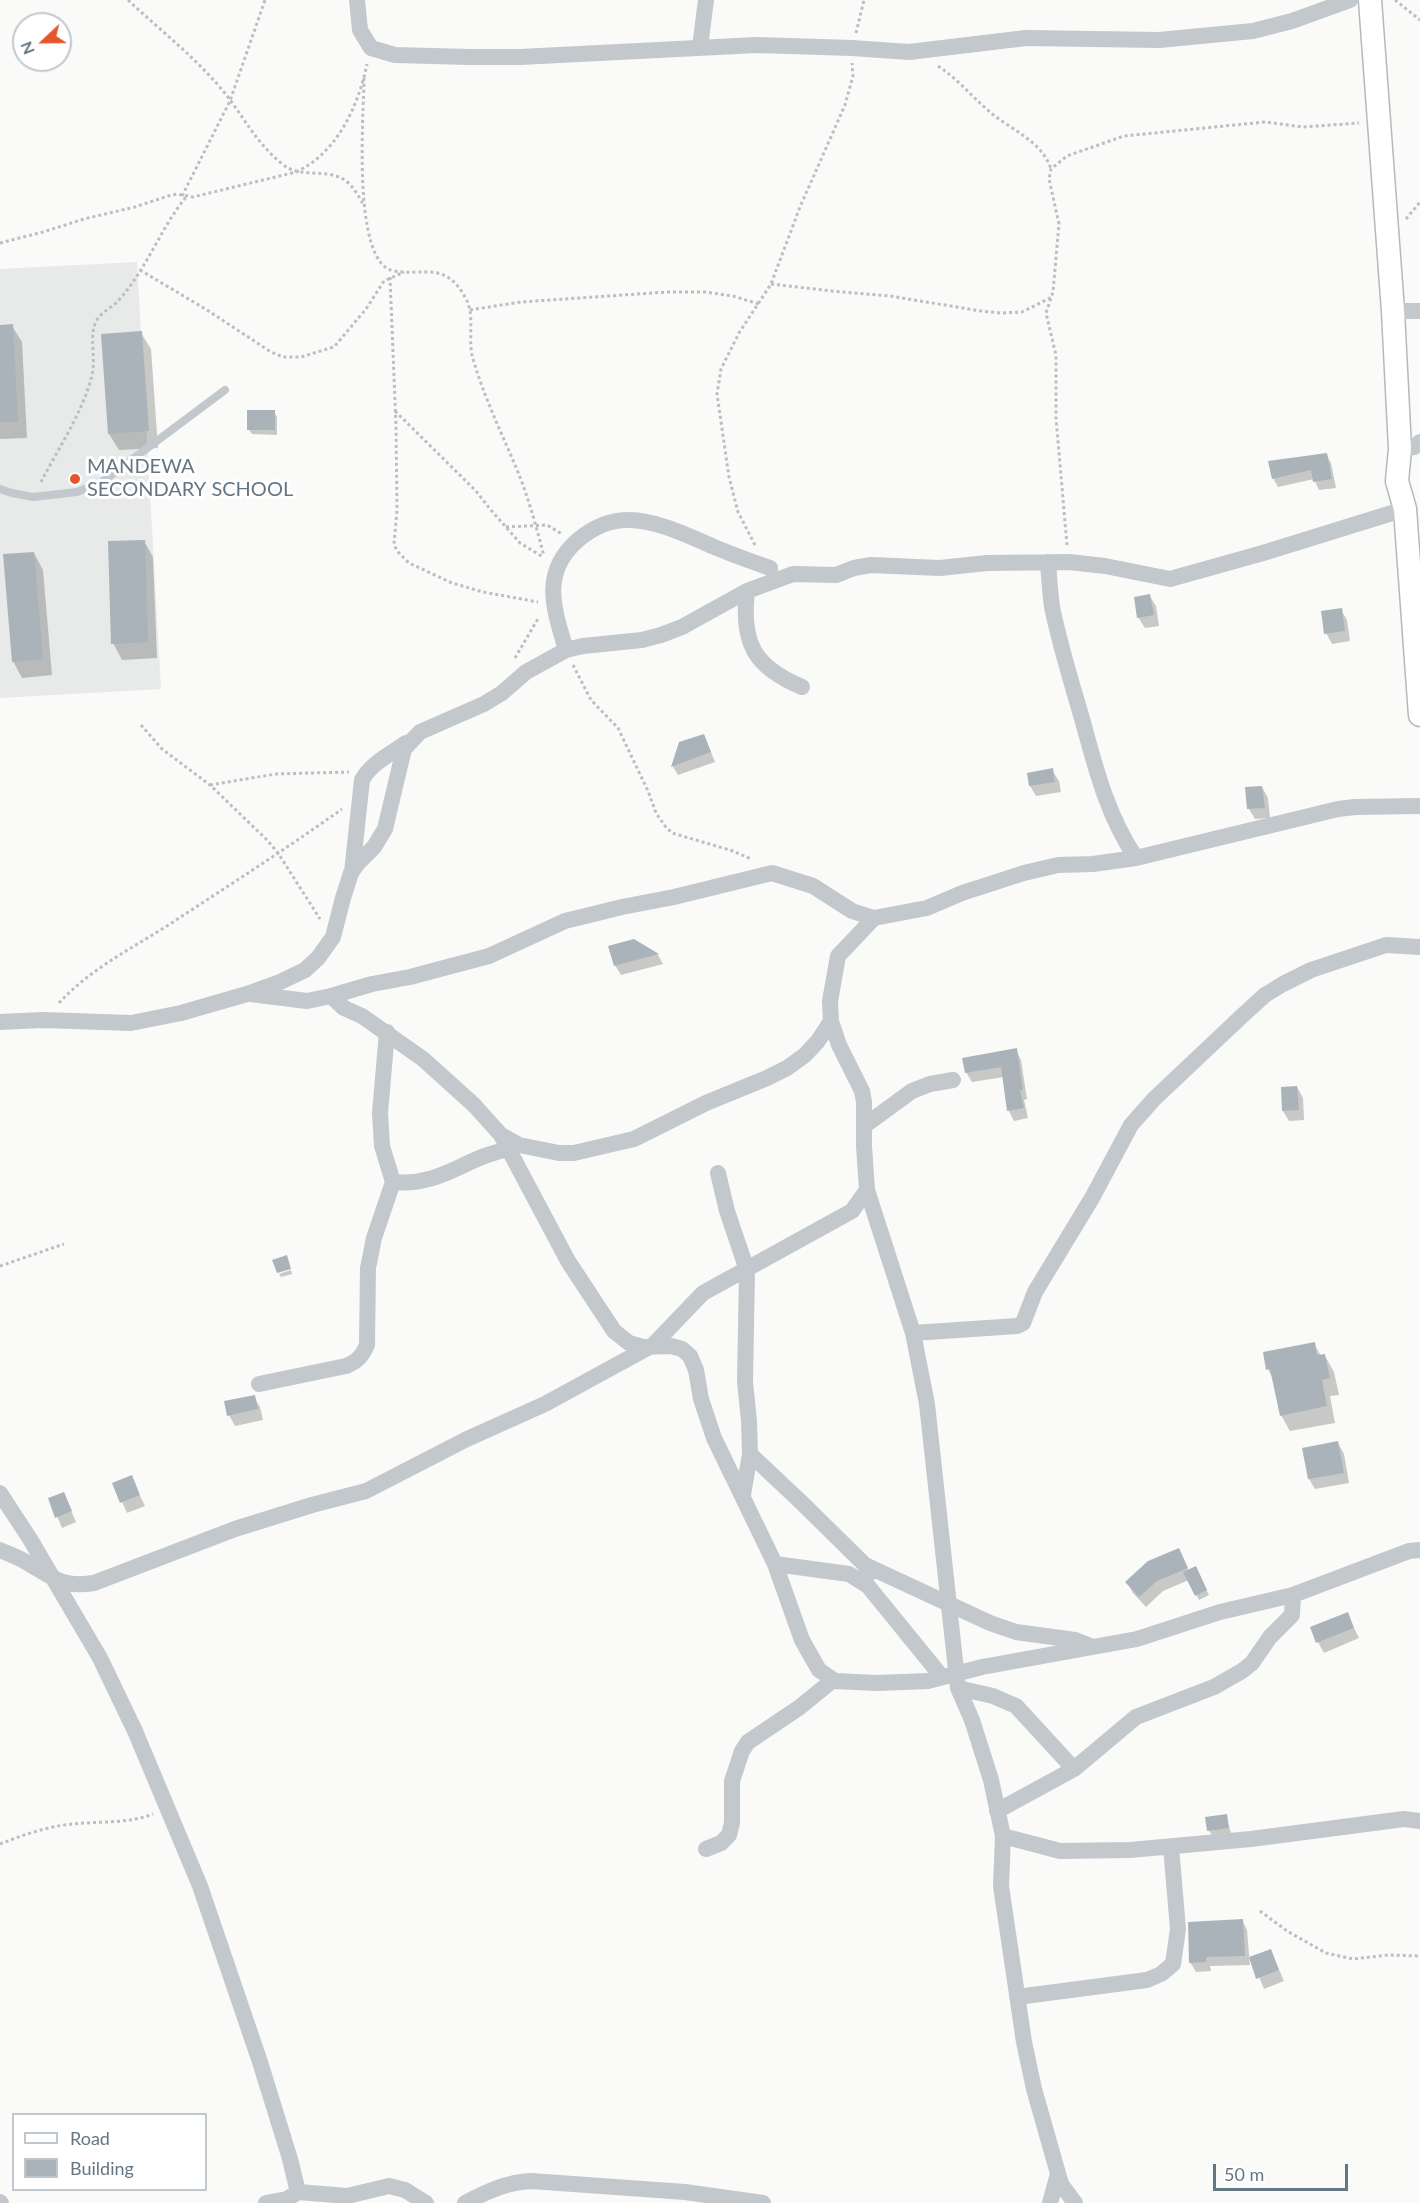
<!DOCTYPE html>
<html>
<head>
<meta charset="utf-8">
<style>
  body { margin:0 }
  #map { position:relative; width:1420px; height:2203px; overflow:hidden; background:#fafaf8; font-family:Lato,sans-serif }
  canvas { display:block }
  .legend { position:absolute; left:12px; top:2113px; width:195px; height:78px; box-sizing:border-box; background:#fff; border:2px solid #c1c8cd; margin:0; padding:8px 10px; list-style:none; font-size:18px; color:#657683 }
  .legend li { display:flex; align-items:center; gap:12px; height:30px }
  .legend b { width:30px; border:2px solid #c1c8cd }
  .north { position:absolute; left:12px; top:12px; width:60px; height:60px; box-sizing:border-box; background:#fff; border:2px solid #c1c8cd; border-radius:50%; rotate:248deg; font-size:16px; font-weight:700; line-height:24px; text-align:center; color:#657683 }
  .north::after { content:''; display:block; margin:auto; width:21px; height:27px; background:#e4572e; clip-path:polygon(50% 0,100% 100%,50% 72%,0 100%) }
  .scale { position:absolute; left:1213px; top:2164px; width:135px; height:27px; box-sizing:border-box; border:3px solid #657683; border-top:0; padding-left:8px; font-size:18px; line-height:21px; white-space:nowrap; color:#657683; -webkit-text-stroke:4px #fff; paint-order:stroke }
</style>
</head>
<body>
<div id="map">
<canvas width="1420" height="2203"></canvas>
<ul class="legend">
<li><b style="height:8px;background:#fff"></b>Road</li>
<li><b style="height:16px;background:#aab3b9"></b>Building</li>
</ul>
<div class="north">N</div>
<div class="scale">50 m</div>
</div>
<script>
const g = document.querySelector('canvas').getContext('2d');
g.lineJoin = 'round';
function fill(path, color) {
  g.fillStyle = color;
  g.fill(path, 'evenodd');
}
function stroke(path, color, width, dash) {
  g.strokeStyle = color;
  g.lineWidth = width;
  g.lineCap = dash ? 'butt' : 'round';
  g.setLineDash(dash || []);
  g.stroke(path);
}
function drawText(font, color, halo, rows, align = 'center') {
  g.font = font + ' Lato,sans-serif';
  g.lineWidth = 6;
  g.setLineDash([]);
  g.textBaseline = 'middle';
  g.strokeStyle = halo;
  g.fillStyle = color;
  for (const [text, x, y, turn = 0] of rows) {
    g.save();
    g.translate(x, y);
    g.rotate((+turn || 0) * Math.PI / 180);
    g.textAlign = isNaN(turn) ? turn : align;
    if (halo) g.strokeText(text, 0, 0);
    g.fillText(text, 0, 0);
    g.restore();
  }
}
const built = new Path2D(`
  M 137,262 L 161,689 L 0,698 L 0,269 Z`);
const shadow = new Path2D(`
  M 0,326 L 12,326 L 22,342 L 27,438 L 0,439 Z
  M 141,333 L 151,349 L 158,448 L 119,450 L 109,434 Z
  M 274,412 L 277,417 L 277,435 L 252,434 L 249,430 Z
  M 1326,454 L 1331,463 L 1336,488 L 1319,490 L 1314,479 L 1278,487 L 1273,478 Z
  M 144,541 L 153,557 L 157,658 L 122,660 L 113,643 Z
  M 34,553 L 43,570 L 52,675 L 22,678 L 13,661 Z
  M 1149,595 L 1156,606 L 1159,626 L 1145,628 L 1138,617 Z
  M 1341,610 L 1347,620 L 1350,641 L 1332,644 L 1326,633 Z
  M 704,735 L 715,762 L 678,775 L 673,767 L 680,744 Z
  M 1052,770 L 1059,781 L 1061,792 L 1036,796 L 1030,786 Z
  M 1262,787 L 1268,798 L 1270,818 L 1255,819 L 1249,809 Z
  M 634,941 L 658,955 L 663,964 L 621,975 L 615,965 Z
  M 1016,1050 L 1021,1060 L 1027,1099 L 1024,1100 L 1028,1118 L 1014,1121 L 1009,1111 L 1004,1077 L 972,1082 L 966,1072 Z
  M 1297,1087 L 1303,1098 L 1304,1120 L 1289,1121 L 1283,1111 Z
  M 291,1270 L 292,1274 L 281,1277 L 279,1274 Z
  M 1314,1344 L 1321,1356 L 1325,1356 L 1334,1372 L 1339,1395 L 1330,1396 L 1335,1423 L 1290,1431 L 1281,1415 L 1274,1381 L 1268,1369 Z
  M 254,1397 L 260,1407 L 263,1420 L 235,1426 L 229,1415 Z
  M 1338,1443 L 1344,1454 L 1349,1483 L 1315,1489 L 1309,1479 Z
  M 131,1477 L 145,1506 L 127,1513 L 114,1484 Z
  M 64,1494 L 76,1522 L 62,1528 L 50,1499 Z
  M 1179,1550 L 1189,1571 L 1198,1573 L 1209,1595 L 1199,1600 L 1189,1580 L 1163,1591 L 1146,1607 L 1133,1593 L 1127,1582 Z
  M 1347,1614 L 1359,1638 L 1324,1653 L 1318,1642 Z
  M 1226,1816 L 1231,1833 L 1212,1835 L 1209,1831 Z
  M 1242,1920 L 1247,1930 L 1250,1965 L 1210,1966 L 1211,1971 L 1196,1972 L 1190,1962 Z
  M 1271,1951 L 1284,1981 L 1264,1989 L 1251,1958 Z`);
const building = new Path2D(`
  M 13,324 L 18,422 L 0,422 L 0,325 Z
  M 142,331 L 149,431 L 108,434 L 101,334 Z
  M 247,410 L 275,410 L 275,430 L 247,430 Z
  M 1327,453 L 1332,479 L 1313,482 L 1311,470 L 1272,479 L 1268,461 Z
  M 145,540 L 148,642 L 111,644 L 108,541 Z
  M 34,552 L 43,659 L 12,662 L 3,554 Z
  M 1150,594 L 1154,615 L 1137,618 L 1134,597 Z
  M 1342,608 L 1345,631 L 1324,634 L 1321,611 Z
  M 704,734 L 711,752 L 671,767 L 679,742 Z
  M 1053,768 L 1055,782 L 1029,786 L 1027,773 Z
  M 1262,786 L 1265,808 L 1247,809 L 1245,787 Z
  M 634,939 L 659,954 L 614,966 L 608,946 Z
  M 1017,1048 L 1023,1090 L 1020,1090 L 1024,1108 L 1007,1111 L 1001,1067 L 965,1073 L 962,1058 Z
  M 1297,1086 L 1299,1110 L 1282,1111 L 1281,1087 Z
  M 287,1255 L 291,1269 L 277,1273 L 272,1260 Z
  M 1315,1342 L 1317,1355 L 1325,1354 L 1330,1378 L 1322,1380 L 1327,1406 L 1280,1416 L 1270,1369 L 1266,1370 L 1263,1352 Z
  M 255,1395 L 258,1409 L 227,1416 L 224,1401 Z
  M 1338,1441 L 1344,1473 L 1308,1479 L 1302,1448 Z
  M 132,1475 L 140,1495 L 120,1503 L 112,1483 Z
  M 64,1492 L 72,1511 L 55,1518 L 48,1498 Z
  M 1179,1548 L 1188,1568 L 1157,1581 L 1139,1597 L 1125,1582 L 1148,1561 Z
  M 1196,1566 L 1207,1590 L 1195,1596 L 1183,1572 Z
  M 1348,1612 L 1354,1628 L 1316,1643 L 1310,1627 Z
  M 1227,1814 L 1229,1828 L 1207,1831 L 1205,1817 Z
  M 1243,1919 L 1245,1956 L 1206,1957 L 1206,1962 L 1189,1963 L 1188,1922 Z
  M 1271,1949 L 1279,1970 L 1256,1979 L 1249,1957 Z`);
const path = new Path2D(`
  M 128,0 C 158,28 191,54 218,85 C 242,112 252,139 282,164 C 301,179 323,168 343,179 C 352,184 358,195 363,204
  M 1395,0 L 1420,20
  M 856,33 L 864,0
  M 938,66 C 958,79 972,97 990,112 C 1011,130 1042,141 1051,169
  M 364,78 C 364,112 351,264 394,271 C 424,276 445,261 465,297 C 476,315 467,339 473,359 C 485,400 504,438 520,477 C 530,503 537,530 544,556
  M 182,196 L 230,101 L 265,0
  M 1406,219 L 1420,202
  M 0,243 L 43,232 L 84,219 L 135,207 L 168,196 L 177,194 L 193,197 L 296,172 C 337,153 358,107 367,64
  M 140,270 L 207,310 L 271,352 L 283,357 L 301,357 L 334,347 L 366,309 L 384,281 L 404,272
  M 390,277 L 396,426 L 397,510 L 394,544 L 397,551 L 409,563 L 452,583 L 483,592 L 538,602
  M 771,284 L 832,291 L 890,296 L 981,311 L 1001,313 L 1022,312 L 1052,297
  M 470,310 L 521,302 L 667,292 L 705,292 L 733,296 L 759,304
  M 395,411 L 476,491 L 490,509 L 520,543 L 543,557
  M 41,482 C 58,449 81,415 91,379 C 97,361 89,340 95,324 C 99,313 110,309 117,302 C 146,271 160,229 186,197
  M 506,527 L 547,525 L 562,534
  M 755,545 L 738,512 L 729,477 L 717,394 L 721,369 L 739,333 L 771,284 L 800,207 L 845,105 L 853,76 L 852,63
  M 1067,545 L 1056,418 L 1056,355 L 1046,313 L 1053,292 L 1059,224 L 1049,179 L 1051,169 L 1067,156 L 1124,136 L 1265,122 L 1303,127 L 1359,123
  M 515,658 L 539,617
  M 573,665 L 591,700 L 618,728 L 648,791 L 656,813 L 665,826 L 672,833 L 733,851 L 751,859
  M 141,725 L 162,749 L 210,785 L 266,839 L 278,853 L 320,919
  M 210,785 L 276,774 L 349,772
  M 59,1003 C 90,969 131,949 170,924 C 228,886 286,849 342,809
  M 0,1266 L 64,1244
  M 0,1844 C 23,1835 48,1826 73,1824 C 100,1821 128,1824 153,1814
  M 1260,1911 L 1287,1931 L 1326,1953 L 1353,1959 L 1388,1955 L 1420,1956`);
const lane = new Path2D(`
  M 0,489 L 12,493 L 33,497 L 77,492 L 102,482 L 225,390`);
const street = new Path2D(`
  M 357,0 L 360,30 L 371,48 L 395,55 L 470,57 L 520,57 L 757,45 L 852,48 L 909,52 L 1026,38 L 1159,40 L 1253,31 L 1292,21 L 1350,0
  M 700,47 L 706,0
  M 1393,311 L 1420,311
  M 1400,449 L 1414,447 L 1420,442
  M 1048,562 C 1049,577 1050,592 1052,607 C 1060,646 1072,684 1083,722 C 1096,770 1108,817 1136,858
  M 747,591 C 741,643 754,667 802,687
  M 566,650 C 554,609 540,573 578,540 C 591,529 609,520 627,520 C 656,519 693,538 719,549 C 736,556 753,562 770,568
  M 352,872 L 362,780 C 371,763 391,754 406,743
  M 251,994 L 307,1001 L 331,996 L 344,1008 L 362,1016 L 423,1059 L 474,1105 L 501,1135 L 568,1261 L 614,1331 L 629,1343 L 643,1347 L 671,1346 L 682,1349 L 690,1356 L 696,1370 L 701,1399 L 714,1438 L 775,1564 L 802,1640 L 819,1670 L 835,1681 L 877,1683 L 928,1681 L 982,1667 L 1137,1639 L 1220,1612 L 1293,1595
  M 331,996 L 372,984 L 410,977 L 489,956 L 565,921 L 622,907 L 674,897 L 772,873 L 813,886 L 852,911 L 874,918
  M 0,1022 L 43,1020 L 131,1023 L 181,1013 L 247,994 L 280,982 L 305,970 L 318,958 L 333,937 L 343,898 L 351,873 L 358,863 L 374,847 L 385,829 L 404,749 L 420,732 L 484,704 L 502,693 L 526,672 L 566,650 L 583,646 L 642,640 L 661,635 L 682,627 L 747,591 L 793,574 L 836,575 L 854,568 L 871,565 L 940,568 L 987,563 L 1069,562 L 1105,566 L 1170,579 L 1263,553 L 1405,509
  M 864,1126 L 912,1091 L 930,1084 L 953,1080
  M 501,1135 L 519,1145 L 559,1153 L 574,1153 L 634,1139 L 706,1103 L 767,1078 L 787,1068 L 805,1055 L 818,1041 L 831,1021
  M 718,1173 L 727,1211 L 747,1270 L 745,1382 L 749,1421 L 750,1454 L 743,1495
  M 393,1182 C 441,1187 465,1157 509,1149
  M 913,1333 L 1017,1326 L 1023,1323 L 1035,1292 L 1092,1198 L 1131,1125 L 1154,1099 L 1243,1015 L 1265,995 L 1283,984 L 1311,970 L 1386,945 L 1420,947
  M 259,1384 L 346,1366 C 358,1361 362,1356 367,1345 L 368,1268 L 374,1238 L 393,1182 L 382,1146 L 380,1113 L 387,1032
  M 750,1454 L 802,1503 L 865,1565 L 869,1574
  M 0,1493 L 30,1539 L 100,1658 L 135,1731 L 200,1886 L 260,2062 L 290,2159 L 298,2192
  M 0,1550 C 9,1554 18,1557 26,1562 C 52,1577 62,1588 94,1583 L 235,1529 L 312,1505 L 366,1491 L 467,1439 L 545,1404 L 653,1345 L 703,1293 L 852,1211 L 867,1190
  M 775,1564 L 849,1574 L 868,1586 L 942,1677
  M 865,1565 L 990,1623 L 1016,1632 L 1075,1640 L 1090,1646
  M 958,1688 L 993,1696 L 1016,1706 L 1074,1769
  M 997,1811 L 1074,1769 L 1136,1717 L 1214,1687 L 1242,1671 L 1252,1663 L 1270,1637 L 1292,1615 L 1293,1595 L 1409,1551 L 1420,1550
  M 1003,1836 L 1060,1851 L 1130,1850 L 1251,1839 L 1404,1819 L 1420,1821
  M 706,1849 L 721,1843 L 729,1835 L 732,1823 L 732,1781 L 742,1751 L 748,1742 L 800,1707 L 833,1680
  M 1017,1997 L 1147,1980 L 1161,1974 L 1173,1964 L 1178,1929 L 1171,1847
  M 0,2202 L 1,2203
  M 266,2203 L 287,2199 L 298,2192 L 347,2196 L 389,2186 L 405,2190 L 426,2203
  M 465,2203 C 486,2192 507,2182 531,2181 L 685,2192 L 763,2203
  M 1050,2203 L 1058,2174
  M 1075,2203 L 1061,2184 L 1034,2089 L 1024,2042 L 1001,1886 L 1003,1836 L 991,1780 L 972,1720 L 958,1688 L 927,1404 L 913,1333 L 867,1190 L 864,1146 L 864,1102 L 862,1091 L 839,1045 L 831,1021 L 830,1001 L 838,956 L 874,918 L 927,908 L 962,893 L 1024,873 L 1058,865 L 1093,864 L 1136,858 L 1338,809 L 1355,807 L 1420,806`);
const secondary = new Path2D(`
  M 1370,0 L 1393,311 L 1400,449 L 1397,481 L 1405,509 L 1420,715`);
const markers = [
  [75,479,6,"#e4572e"]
];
const poiNames = [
  ["MANDEWA",87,467],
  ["SECONDARY SCHOOL",87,490]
];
fill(built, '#e8e9e9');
fill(shadow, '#0003');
fill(building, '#aab3b9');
stroke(secondary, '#b3babf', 25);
stroke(path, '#bbbfc2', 3, [3, 3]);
stroke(lane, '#c3c8cc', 8);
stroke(street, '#c3c8cc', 16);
stroke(secondary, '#fff', 22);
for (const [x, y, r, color] of markers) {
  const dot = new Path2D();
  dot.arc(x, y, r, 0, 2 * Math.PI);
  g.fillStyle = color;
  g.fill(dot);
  stroke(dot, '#fff', 2);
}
drawText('20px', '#657683', '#fff', poiNames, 'left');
</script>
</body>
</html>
